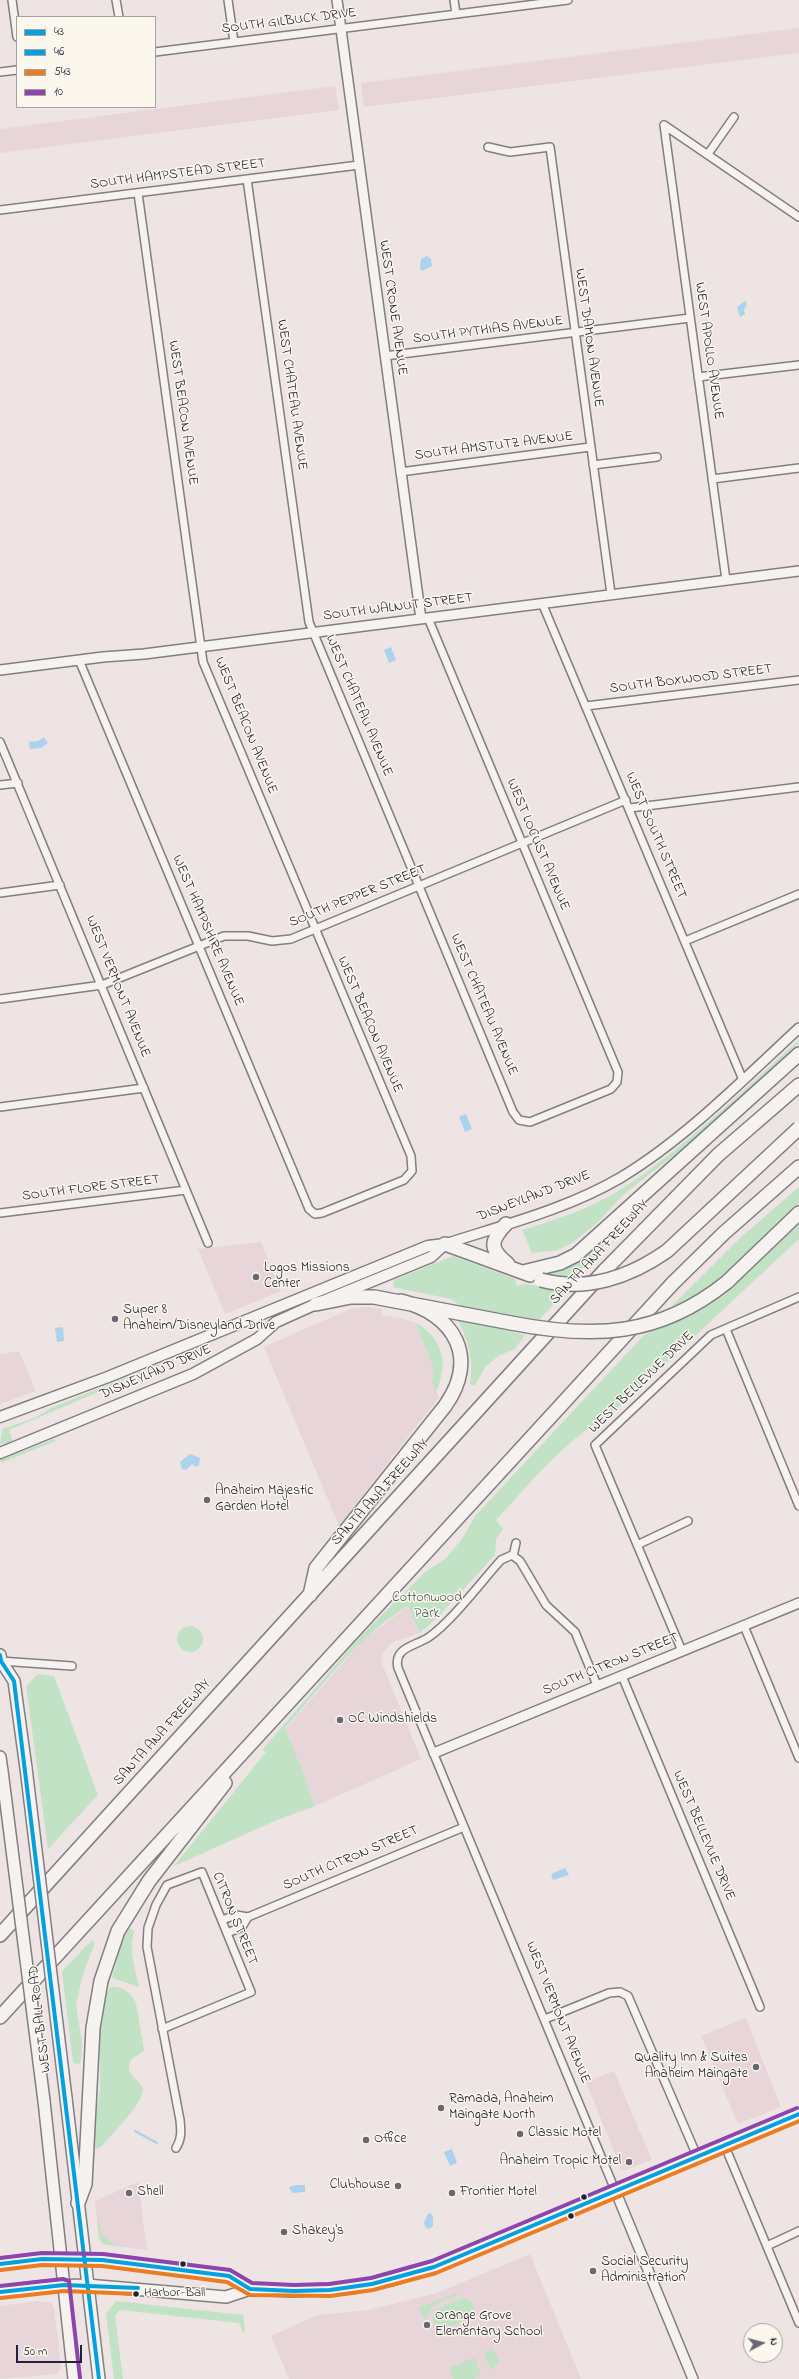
<!DOCTYPE html>
<html>
<head>
<meta charset="utf-8">
<style>
  body { margin:0 }
  #map { position:relative; width:799px; height:2379px; overflow:hidden; background:#eee4e4; font-family:"Indie Flower",sans-serif }
  canvas { display:block }
  .legend { position:absolute; left:16px; top:16px; width:140px; height:92px; box-sizing:border-box; background:#fbf7ec; border:1px solid #a4a2a5; margin:0; padding:5px 7px; list-style:none; font-size:12px; color:#22223b }
  .legend li { display:flex; align-items:center; gap:8px; height:20px }
  .legend b { width:20px; border:1px solid #a4a2a5 }
  .north { position:absolute; left:743px; top:2323px; width:40px; height:40px; box-sizing:border-box; background:#fbf7ec; border:1px solid #a4a2a5; border-radius:50%; rotate:83deg; font-size:11px; font-weight:700; line-height:16px; text-align:center; color:#22223b }
  .north::after { content:''; display:block; margin:auto; width:14px; height:18px; background:#696676; clip-path:polygon(50% 0,100% 100%,50% 72%,0 100%) }
  .scale { position:absolute; left:16px; top:2345px; width:66px; height:18px; box-sizing:border-box; border:2px solid #22223b; border-top:0; padding-left:5px; font-size:12px; line-height:14px; white-space:nowrap; color:#22223b; -webkit-text-stroke:3px #fbf7ec; paint-order:stroke }
</style>
</head>
<body>
<div id="map">
<canvas width="799" height="2379"></canvas>
<ul class="legend">
<li><b style="height:5px;background:#03a1e0"></b>43</li>
<li><b style="height:5px;background:#03a1e0"></b>46</li>
<li><b style="height:5px;background:#ea7d22"></b>543</li>
<li><b style="height:5px;background:#8e44ad"></b>10</li>
</ul>
<div class="north">N</div>
<div class="scale">50 m</div>
</div>
<script>
const g = document.querySelector('canvas').getContext('2d');
g.lineJoin = 'round';
function fill(path, color) {
  g.fillStyle = color;
  g.fill(path, 'evenodd');
}
function stroke(path, color, width, dash) {
  g.strokeStyle = color;
  g.lineWidth = width;
  g.lineCap = dash ? 'butt' : 'round';
  g.setLineDash(dash || []);
  g.stroke(path);
}
function drawText(font, color, halo, rows, align = 'center') {
  g.font = font + ' "Indie Flower",sans-serif';
  g.lineWidth = 3;
  g.setLineDash([]);
  g.textBaseline = 'middle';
  g.strokeStyle = halo;
  g.fillStyle = color;
  for (const [text, x, y, turn = 0] of rows) {
    g.save();
    g.translate(x, y);
    g.rotate((+turn || 0) * Math.PI / 180);
    g.textAlign = isNaN(turn) ? turn : align;
    if (halo) g.strokeText(text, 0, 0);
    g.fillText(text, 0, 0);
    g.restore();
  }
}
const built = new Path2D(`
  M 799,28 L 799,53 L 364,107 L 361,83 Z
  M 335,86 L 339,110 L 0,153 L 0,129 Z
  M 261,1242 L 281,1291 L 225,1314 L 198,1249 Z
  M 367,1307 L 382,1309 L 382,1316 L 396,1317 L 415,1322 L 434,1369 L 432,1381 L 439,1397 L 339,1526 L 264,1347 L 350,1309 Z
  M 19,1351 L 36,1391 L 0,1404 L 0,1354 Z
  M 408,1606 L 420,1633 L 393,1642 L 384,1651 L 381,1661 L 421,1759 L 315,1806 L 304,1774 L 285,1729 L 363,1640 Z
  M 746,2018 L 781,2107 L 738,2124 L 701,2036 Z
  M 614,2071 L 652,2160 L 625,2170 L 621,2169 L 586,2082 Z
  M 138,2182 L 147,2250 L 106,2245 L 99,2239 L 95,2201 Z
  M 530,2254 L 581,2379 L 289,2379 L 271,2336 L 318,2315 L 368,2310 L 437,2293 Z
  M 37,2301 L 51,2303 L 54,2308 L 61,2367 L 57,2374 L 0,2379 L 0,2306 Z`);
const green = new Path2D(`
  M 799,1040 L 799,1043 L 681,1150 L 624,1194 L 598,1222 L 572,1243 L 558,1250 L 532,1253 L 522,1230 C 556,1220 592,1208 623,1188 C 687,1146 742,1091 799,1040 Z
  M 666,1182 L 575,1276 L 544,1275 L 544,1271 L 582,1258 Z
  M 799,1187 L 799,1203 C 765,1235 714,1292 671,1307 L 741,1237 Z
  M 799,1224 L 799,1239 L 610,1415 C 564,1440 531,1483 496,1520 L 503,1529 L 496,1539 L 495,1555 L 438,1617 L 420,1633 L 408,1606 C 358,1636 323,1685 285,1728 L 304,1774 L 315,1806 L 277,1820 L 174,1866 L 266,1752 L 262,1750 L 357,1640 L 425,1572 L 445,1559 L 462,1539 L 476,1515 L 645,1334 L 690,1316 L 723,1296 Z
  M 453,1256 L 515,1279 L 517,1286 L 526,1284 L 566,1291 L 539,1320 L 461,1306 L 451,1299 L 393,1287 L 394,1280 Z
  M 457,1318 L 525,1335 L 515,1349 L 500,1355 L 485,1367 L 475,1386 L 470,1384 C 474,1359 468,1340 457,1318 Z
  M 415,1322 C 443,1339 449,1361 436,1392 L 432,1381 L 434,1369 Z
  M 179,1358 L 9,1430 L 13,1442 L 0,1444 L 2,1429 L 34,1418 L 53,1407 L 165,1362 Z
  M 54,1439 L 56,1441 L 1,1463 L 0,1460 Z
  M177 1639a13 13 0 1 1 26 0a13 13 0 1 1-26 0Z
  M 38,1674 L 54,1676 L 98,1795 L 48,1849 L 26,1686 Z
  M 129,1928 L 135,1931 C 127,1945 136,1971 139,1987 L 112,1978 L 120,1948 Z
  M 92,1940 L 95,1943 L 83,1974 L 76,2005 L 82,2042 L 81,2061 L 79,2064 L 73,2063 L 62,1971 Z
  M 110,1987 C 121,1985 132,1993 136,2003 L 144,2050 C 139,2057 129,2056 129,2067 C 129,2078 142,2081 143,2090 C 143,2104 110,2136 101,2147 L 96,2149 C 87,2131 99,2106 100,2088 C 102,2059 94,2012 110,1987 Z
  M 97,2222 L 100,2224 L 101,2232 L 113,2244 L 125,2247 L 103,2244 L 99,2239 Z
  M 457,2293 L 458,2295 C 446,2300 428,2303 428,2319 L 424,2319 L 419,2307 Z
  M 462,2298 C 470,2299 474,2303 474,2311 C 468,2323 435,2337 432,2317 L 435,2310 Z
  M 116,2301 L 243,2315 L 245,2332 L 243,2332 L 239,2323 L 120,2310 L 115,2316 L 123,2379 L 114,2379 L 106,2314 Z
  M 492,2348 L 500,2363 L 492,2369 L 490,2368 L 484,2354 Z
  M 473,2358 L 476,2359 L 478,2364 L 475,2366 L 477,2369 L 479,2368 L 480,2376 L 473,2379 L 453,2379 L 449,2368 Z`);
const water = new Path2D(`
  M 427,256 L 431,259 L 432,266 L 422,271 L 420,268 L 421,259 Z
  M 745,301 L 747,304 L 744,310 L 745,314 L 740,317 L 737,307 Z
  M 391,647 L 396,660 L 389,663 L 384,650 Z
  M 44,737 L 48,743 L 41,748 L 30,749 L 29,742 L 38,741 Z
  M 466,1114 L 472,1129 L 465,1132 L 459,1117 Z
  M 63,1327 L 64,1341 L 57,1342 L 55,1328 Z
  M 190,1454 L 200,1458 L 199,1465 L 196,1467 L 192,1464 L 186,1470 L 182,1469 L 180,1462 Z
  M 565,1868 L 569,1875 L 553,1880 L 551,1874 Z
  M 452,2149 L 457,2163 L 450,2166 L 444,2152 Z
  M 296,2185 L 305,2185 L 305,2192 L 292,2193 L 289,2187 Z
  M 430,2213 L 433,2216 L 433,2226 L 429,2229 L 426,2228 L 424,2223 L 427,2215 Z`);
const stream = new Path2D(`
  M 135,2131 L 157,2143`);
const minor = new Path2D(`
  M 12,0 L 17,37
  M 116,0 L 119,17
  M 228,0 L 234,42
  M 454,0 L 456,14
  M 155,52 L 568,0
  M 0,72 L 17,70
  M 664,125 L 726,580
  M 664,125 L 799,217
  M 488,147 L 510,152 L 550,147 L 611,594
  M 708,154 L 734,117
  M 247,179 L 309,622 L 513,1112 L 519,1120 L 530,1122 L 611,1089 L 617,1082 L 618,1072 L 428,618
  M 0,210 L 359,165
  M 385,356 L 690,318
  M 698,377 L 799,365
  M 593,465 L 657,457
  M 400,472 L 590,447
  M 712,479 L 799,468
  M 542,603 L 743,1080
  M 79,660 L 309,1209 L 315,1214 L 322,1213 L 404,1180 L 412,1171 L 411,1156 L 203,662 L 138,193
  M 586,706 L 799,680
  M 0,742 L 208,1243
  M 0,785 L 18,783
  M 630,808 L 799,787
  M 0,893 L 60,885
  M 685,941 L 799,894
  M 0,999 L 102,985 L 224,936 L 248,936 L 272,941 L 291,939 L 626,800
  M 0,1107 L 144,1088
  M 0,1213 L 186,1190
  M 726,1329 L 799,1506
  M 637,1545 L 688,1521
  M 513,1556 L 516,1543
  M 744,1626 L 799,1758
  M 682,1651 L 595,1445 L 711,1335 L 799,1297
  M 0,1661 L 72,1666
  M 622,1676 L 760,2007
  M 597,1685 L 575,1632 L 546,1605 L 520,1561 L 512,1555 L 501,1560 C 481,1582 452,1621 429,1637 C 416,1646 393,1647 398,1668 L 615,2190
  M 222,1920 L 236,1915 L 248,1917 L 464,1827
  M 227,1933 L 242,1927 L 248,1917
  M 545,2019 L 609,1993 L 620,1992 L 628,1996 L 697,2156
  M 162,2029 L 251,1992 L 202,1872 L 167,1885 L 156,1905 L 148,1928 L 147,1947 L 180,2120 C 181,2130 182,2139 176,2148
  M 724,2144 L 799,2323
  M 767,2246 L 799,2231`);
const tertiary = new Path2D(`
  M 337,0 L 421,619
  M 0,670 L 103,657 L 144,654 L 799,571
  M 445,1244 C 504,1225 567,1209 620,1178 C 684,1140 745,1078 799,1028
  M 434,1753 L 799,1603
  M 615,2190 L 693,2379`);
const secondary = new Path2D(`
  M 0,1417 L 108,1377 L 428,1246 L 445,1244
  M 0,1453 L 193,1374 L 257,1339 L 276,1322 L 316,1304 L 431,1257 L 445,1244`);
const primary = new Path2D(`
  M 0,1655 L 1,1661 L 14,1681 L 26,1768
  M 0,1757 L 2,1771
  M 66,2098 L 99,2379
  M 44,2101 L 74,2379
  M 0,2264 L 42,2259 L 102,2260 L 229,2276 L 250,2289
  M 0,2292 L 47,2286 L 87,2285 L 226,2297 L 250,2289 L 294,2291 L 352,2288 L 391,2280 L 434,2267 L 799,2114`);
const motorway = new Path2D(`
  M 506,1224 C 490,1241 489,1249 508,1264
  M 445,1244 L 530,1275
  M 523,1272 L 560,1263 L 576,1255 L 799,1054
  M 727,1282 L 799,1213
  M 316,1304 L 351,1297 L 374,1297 L 511,1323
  M 310,1595 L 316,1568 L 445,1406 C 479,1358 455,1314 401,1301
  M 0,1935 L 605,1270 L 718,1155 L 799,1085
  M 0,2017 L 673,1283 L 724,1233 L 799,1167
  M 78,2203 L 85,2184 L 93,2028 L 101,1981 L 118,1931 L 149,1881 L 225,1783`);
const primaryBridge = new Path2D(`
  M 26,1768 L 66,2098
  M 2,1771 L 44,2101`);
const motorwayBridge = new Path2D(`
  M 541,1280 C 586,1292 630,1277 667,1251 L 799,1128
  M 511,1323 C 593,1339 659,1337 727,1282`);
const bus1 = new Path2D(`
  M 0,2264 L 42,2259 L 102,2260 L 229,2276 L 250,2289 L 294,2291 L 330,2290 L 372,2284 L 434,2267 L 799,2114
  M 0,2292 L 64,2285 L 138,2288`);
const bus2 = new Path2D(`
  M 0,1655 L 1,1661 L 14,1681 L 99,2379`);
const bus3 = new Path2D(`
  M 1,2270 L 42,2265 L 102,2266 L 227,2282 L 250,2295 L 330,2296 L 373,2290 L 436,2273 L 799,2121
  M 1,2298 L 64,2291 L 138,2294`);
const bus4 = new Path2D(`
  M 0,2258 L 42,2253 L 103,2254 L 230,2270 L 252,2283 L 294,2285 L 329,2284 L 371,2278 L 432,2261 L 797,2108
  M 0,2286 L 63,2279 L 69,2281 L 80,2378`);
const markers = [
  [256,1277,4,"#696676"],
  [115,1319,4,"#696676"],
  [207,1500,4,"#696676"],
  [340,1720,4,"#696676"],
  [756,2067,4,"#696676"],
  [441,2108,4,"#696676"],
  [520,2134,4,"#696676"],
  [366,2140,4,"#696676"],
  [629,2162,4,"#696676"],
  [398,2186,4,"#696676"],
  [129,2193,4,"#696676"],
  [452,2193,4,"#696676"],
  [584,2197,3.5,"#22223b"],
  [571,2216,3.5,"#22223b"],
  [284,2232,4,"#696676"],
  [183,2264,3.5,"#22223b"],
  [593,2271,4,"#696676"],
  [136,2294,3.5,"#22223b"],
  [427,2325,4,"#696676"]
];
const busNames = [
  ["Harbor-Ball",144,2294]
];
const streetNames = [
  ["SOUTH GILBUCK DRIVE",289,22,-7],
  ["SOUTH HAMPSTEAD STREET",178,175,-7],
  ["WEST CRONE AVENUE",392,308,82],
  ["SOUTH PYTHIAS AVENUE",488,331,-7],
  ["WEST DAMON AVENUE",588,338,82],
  ["WEST APOLLO AVENUE",708,351,82],
  ["WEST CHATEAU AVENUE",291,395,82],
  ["WEST BEACON AVENUE",182,413,82],
  ["SOUTH AMSTUTZ AVENUE",494,447,-7],
  ["SOUTH WALNUT STREET",398,608,-7],
  ["SOUTH BOXWOOD STREET",691,680,-7],
  ["WEST CHATEAU AVENUE",358,706,67],
  ["WEST BEACON AVENUE",245,726,68],
  ["WEST SOUTH STREET",655,836,67],
  ["WEST LOCUST AVENUE",537,845,67],
  ["SOUTH PEPPER STREET",358,897,-22],
  ["WEST HAMPSHIRE AVENUE",207,931,67],
  ["WEST VERMONT AVENUE",117,987,68],
  ["WEST CHATEAU AVENUE",483,1005,67],
  ["WEST BEACON AVENUE",369,1025,67],
  ["SOUTH FLORE STREET",91,1189,-7],
  ["DISNEYLAND DRIVE",534,1197,-21],
  ["SANTA ANA FREEWAY",600,1253,-47],
  ["DISNEYLAND DRIVE",156,1373,-23],
  ["WEST BELLEVUE DRIVE",642,1383,-44],
  ["SANTA ANA FREEWAY",381,1493,-48],
  ["SOUTH CITRON STREET",611,1665,-22],
  ["SANTA ANA FREEWAY",163,1733,-48],
  ["WEST BELLEVUE DRIVE",703,1836,67],
  ["SOUTH CITRON STREET",351,1859,-23],
  ["CITRON STREET",234,1919,68],
  ["WEST VERMONT AVENUE",557,2013,68],
  ["WEST BALL ROAD",41,2019,-97]
];
const poiNames = [
  ["Logos Missions",264,1269],
  ["Center",264,1285],
  ["Super 8",123,1311],
  ["Anaheim/Disneyland Drive",123,1327],
  ["Anaheim Majestic",215,1492],
  ["Garden Hotel",215,1508],
  ["OC Windshields",348,1720],
  ["Quality Inn & Suites",748,2059,"right"],
  ["Anaheim Maingate",748,2075,"right"],
  ["Ramada, Anaheim",449,2100],
  ["Maingate North",449,2116],
  ["Classic Motel",528,2134],
  ["Office",374,2140],
  ["Anaheim Tropic Motel",621,2162,"right"],
  ["Clubhouse",390,2186,"right"],
  ["Shell",137,2193],
  ["Frontier Motel",460,2193],
  ["Shakey's",292,2232],
  ["Social Security",601,2263],
  ["Administration",601,2279],
  ["Orange Grove",435,2317],
  ["Elementary School",435,2333]
];
const parkNames = [
  ["Cottonwood",427,1599],
  ["Park",427,1615]
];
fill(built, '#e8d5da');
fill(green, '#c1e2c5');
fill(water, '#acd3ec');
stroke(stream, '#acd3ec', 2.5);
stroke(minor, '#827e83', 10);
stroke(tertiary, '#827e83', 12);
stroke(secondary, '#827e83', 13);
stroke(primary, '#827e83', 14);
stroke(motorway, '#827e83', 16);
stroke(minor, '#f5f2ef', 7);
stroke(tertiary, '#f5f2ef', 9);
stroke(secondary, '#f5f2ef', 10);
stroke(primary, '#f5f2ef', 11);
stroke(motorway, '#f5f2ef', 13);
stroke(primaryBridge, '#827e83', 14, []);
stroke(motorwayBridge, '#827e83', 16, []);
stroke(primaryBridge, '#f5f2ef', 11);
stroke(motorwayBridge, '#f5f2ef', 13);
stroke(bus1, '#03a1e0', 4);
stroke(bus2, '#03a1e0', 4);
stroke(bus3, '#ea7d22', 4);
stroke(bus4, '#8e44ad', 4);
for (const [x, y, r, color] of markers) {
  const dot = new Path2D();
  dot.arc(x, y, r, 0, 2 * Math.PI);
  g.fillStyle = color;
  g.fill(dot);
  stroke(dot, '#fbf7ec', 1.5);
}
drawText('13px', '#22223b', '#fbf7ec', busNames, 'left');
drawText('14px', '#22223b', '#fbf7ec', streetNames);
drawText('14px', '#22223b', '#fbf7ec', poiNames, 'left');
drawText('14px', '#475b5d', '#fbf7ec', parkNames);
</script>
</body>
</html>
